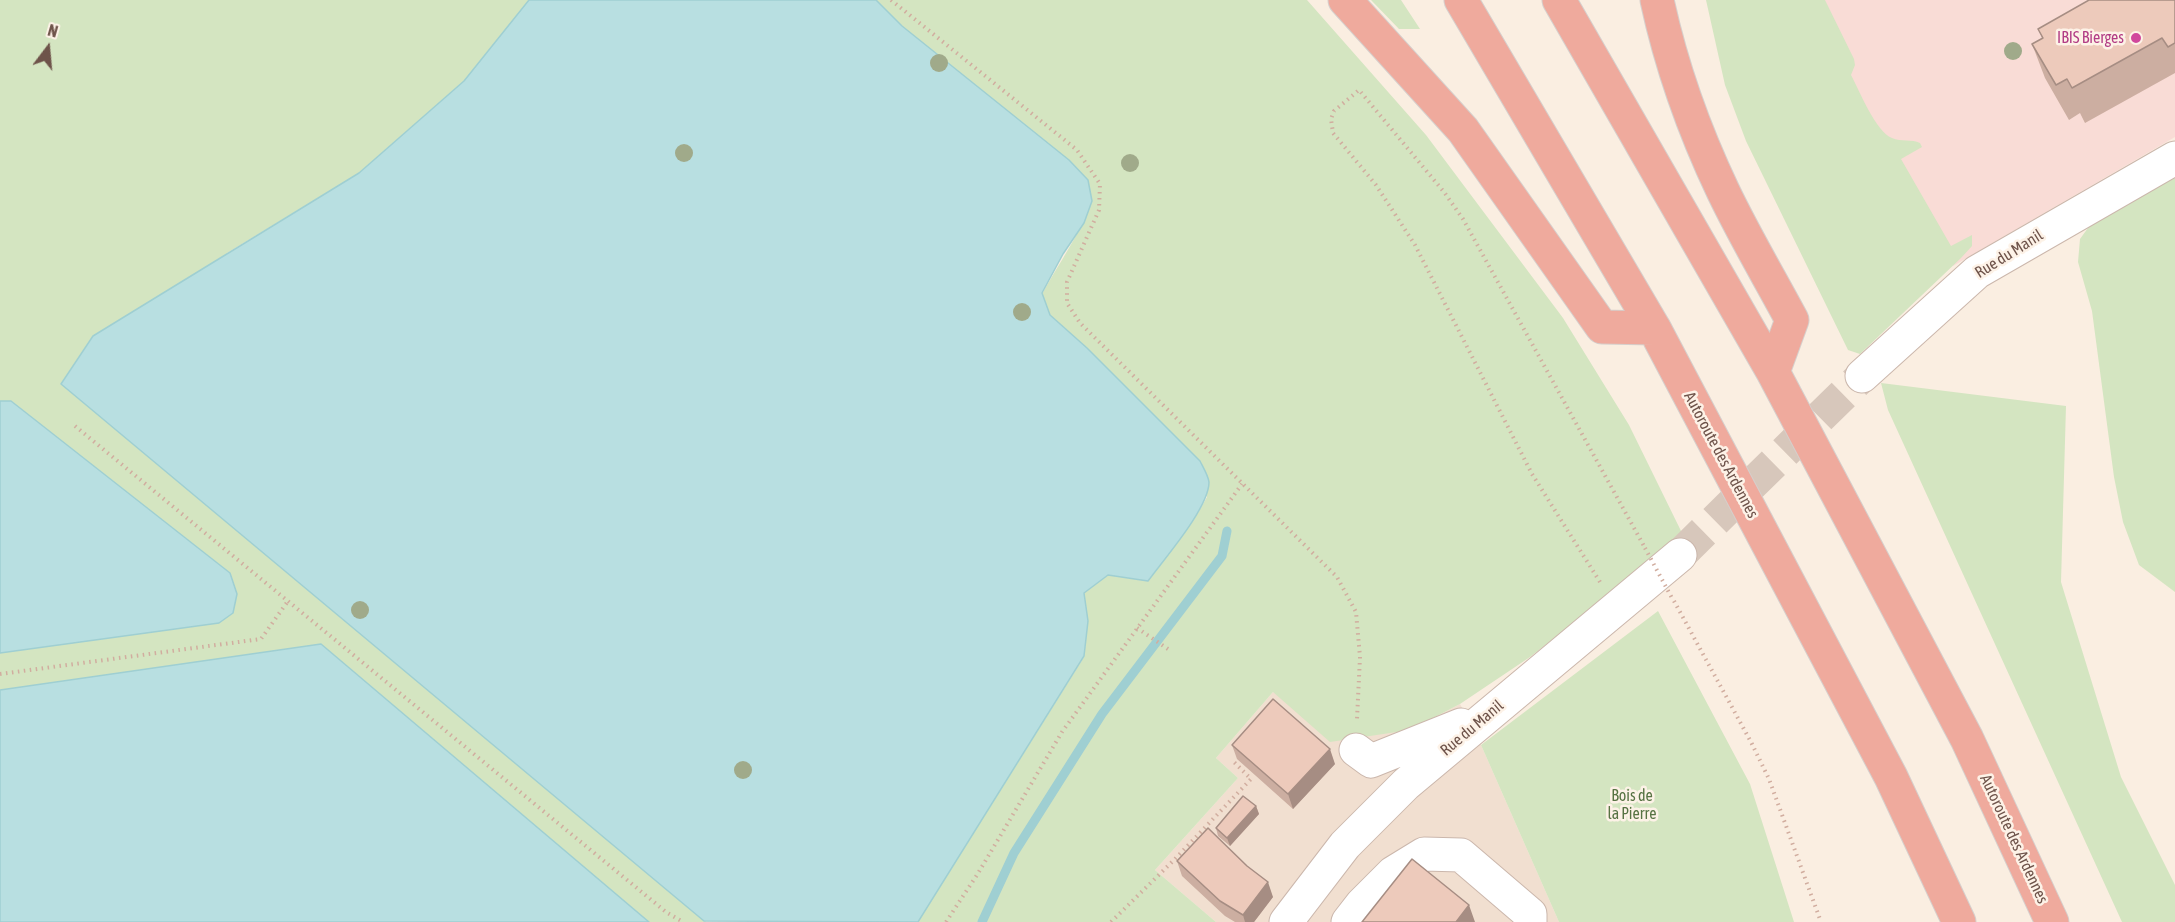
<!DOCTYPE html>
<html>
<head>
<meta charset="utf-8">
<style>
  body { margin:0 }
  #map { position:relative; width:2175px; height:922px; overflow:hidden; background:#faeee1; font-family:"Asap Condensed",sans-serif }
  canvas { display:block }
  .north { position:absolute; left:18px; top:18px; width:60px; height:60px; -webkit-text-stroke:4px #fdf2e7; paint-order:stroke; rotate:16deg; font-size:16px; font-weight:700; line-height:24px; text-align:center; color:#6e534a }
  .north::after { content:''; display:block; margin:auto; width:21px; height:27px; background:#6e534a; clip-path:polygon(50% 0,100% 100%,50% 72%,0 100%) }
</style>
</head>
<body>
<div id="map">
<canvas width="2175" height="922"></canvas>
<div class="north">N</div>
</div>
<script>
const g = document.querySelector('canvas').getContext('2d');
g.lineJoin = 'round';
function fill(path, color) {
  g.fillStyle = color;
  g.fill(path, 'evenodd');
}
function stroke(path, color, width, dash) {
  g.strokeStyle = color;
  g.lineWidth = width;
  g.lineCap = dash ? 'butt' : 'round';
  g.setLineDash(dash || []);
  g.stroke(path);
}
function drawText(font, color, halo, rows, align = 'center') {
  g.font = font + ' "Asap Condensed",sans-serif';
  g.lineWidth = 5;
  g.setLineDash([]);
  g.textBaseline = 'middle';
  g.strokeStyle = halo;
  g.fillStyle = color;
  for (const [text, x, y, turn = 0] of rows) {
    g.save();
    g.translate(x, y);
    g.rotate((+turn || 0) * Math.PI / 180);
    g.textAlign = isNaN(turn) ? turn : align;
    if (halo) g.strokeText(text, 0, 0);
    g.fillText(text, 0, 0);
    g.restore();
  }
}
const residential = new Path2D(`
  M 1273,692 L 1410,730 L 1460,704 L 1481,745 L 1559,922 L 1216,922 L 1155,870 L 1238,778 L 1216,758 Z`);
const commercial = new Path2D(`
  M 1805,0 L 2175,0 L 2175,137 L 1953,266 Z`);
const green = new Path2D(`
  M 0,0 L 529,0 L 464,81 L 359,173 L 227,253 L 706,922 L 649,922 L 321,644 L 0,690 L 0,653 L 219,623 L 237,594 L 230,573 L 11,401 L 0,401 Z
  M 876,0 L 1307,0 L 1426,135 L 1563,318 L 1629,425 L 1682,533 L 1676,543 L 1530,657 L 1460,704 L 1410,730 L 1330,742 L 1273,692 L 1216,758 L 1238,778 L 1155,870 L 1216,922 L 918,922 L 1084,657 L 1088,621 L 1084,593 L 1108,575 L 1148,581 L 1199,511 L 1207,497 L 1087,348 L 1050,315 L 1042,294 C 1059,263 1080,234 1092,201 L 1069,160 L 901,26 Z
  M 1371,0 L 1401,0 L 1420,29 L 1399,29 Z
  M 1706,0 L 1825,0 L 1854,59 L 1855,65 L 1851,75 C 1859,90 1876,132 1892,138 C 1901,142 1912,139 1920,143 L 1922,147 L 1901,159 L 1951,246 L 1972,235 L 1972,246 L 1961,258 L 1860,354 L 1848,350 L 1746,141 L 1725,85 Z
  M 2175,178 L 2175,592 L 2139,565 L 2123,522 L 2114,477 L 2092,311 L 2078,262 L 2080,239 L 2093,221 Z
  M 1881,383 L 2066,406 L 2061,582 L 2121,777 L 2175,885 L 2175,922 L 2122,922 L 1888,410 Z
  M 1658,611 L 1750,784 L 1794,922 L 1559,922 L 1481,745 Z`);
const water = new Path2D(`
  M 529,0 L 876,0 L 902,26 L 1069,160 L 1088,180 L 1092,201 L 1084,223 L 1063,254 L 1042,293 L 1050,315 L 1087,348 L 1200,461 C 1203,467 1208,475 1209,482 C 1209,508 1164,559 1148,581 L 1108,575 L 1084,593 L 1088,621 L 1084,656 L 918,922 L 704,921 L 61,384 L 93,336 L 359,173 L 464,81 Z
  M 0,401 L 11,401 L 230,573 L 237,594 L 233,613 L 219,623 L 0,653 Z
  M 321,644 L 649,922 L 0,922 L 0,690 Z`);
const stream = new Path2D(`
  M 982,922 L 1014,853 L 1102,714 L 1222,556 L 1227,531`);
const minorTunnel = new Path2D(`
  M 1680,555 L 1862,376`);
const path = new Path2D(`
  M 891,0 L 1077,150 L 1100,184 L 1099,210 L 1067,282 L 1067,303 L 1080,323 L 1337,577 L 1356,612 L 1360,657 L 1357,719
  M 75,426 L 666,912 L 683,922
  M 1600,582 L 1532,474 L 1415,245 L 1376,185 L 1333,133 L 1331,119 L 1334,111 L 1359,90 L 1444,192 L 1463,219 L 1644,546
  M 1674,601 L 1751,742 L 1769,779 L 1821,922
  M 1137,628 L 1168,649
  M 0,674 L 261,639 L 288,601
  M 946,922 L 977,875 L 1062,732 L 1242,484
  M 1111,922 L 1175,859 L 1251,779 L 1234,762`);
const minor = new Path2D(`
  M 1862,376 L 1977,272 L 2175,158
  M 1356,750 L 1371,761 L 1461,725
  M 1286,922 L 1345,845 L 1406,784 L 1680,555
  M 1348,922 L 1362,904 L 1393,873 L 1424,854 L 1461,855 L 1530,914 L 1530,922`);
const highway = new Path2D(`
  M 1345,0 L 1463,130 L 1602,327 L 1654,328
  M 1461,0 L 1654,328 L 1891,777 L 1959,922
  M 1559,0 L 1773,372 L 1967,739 L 2052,922
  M 1657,0 C 1671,65 1694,130 1723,191 C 1744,235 1769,277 1792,320 L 1773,372`);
const pathBridge = new Path2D(`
  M 1645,548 L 1673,600`);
const trees = [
  [2013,51],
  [939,63],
  [684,153],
  [1130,163],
  [1022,312],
  [360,610],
  [743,770]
];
const wall = new Path2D(`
  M 2175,0 L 2175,73 L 2085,123 L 2080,113 L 2069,120 L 2045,78 L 2032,44 L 2042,38 L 2038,29 Z
  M 1232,745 L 1335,764 L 1293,809 L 1237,759 Z
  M 1256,806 L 1259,814 L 1230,846 L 1218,836 L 1216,828 Z
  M 1177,861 L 1273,897 L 1254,922 L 1235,922 L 1225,916 L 1182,876 Z`);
const shadedWall = new Path2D(`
  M 1330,749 L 1335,764 L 1293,809 L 1288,794 Z
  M 1256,806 L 1259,814 L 1230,846 L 1227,838 Z
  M 1268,882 L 1273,897 L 1254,922 L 1245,922 L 1243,915 Z
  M 1469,905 L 1475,922 L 1456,922 Z`);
const building = new Path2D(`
  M 2089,0 L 2175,0 L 2175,43 L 2168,47 L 2162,38 L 2072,88 L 2067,79 L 2056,85 L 2032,44 L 2043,38 L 2038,29 Z
  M 1273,699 L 1330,749 L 1288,794 L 1232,745 Z
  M 1243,796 L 1256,806 L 1227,838 L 1216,828 Z
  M 1208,828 L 1247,866 L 1268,882 L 1243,915 L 1220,901 L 1177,861 Z
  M 1412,859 L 1469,905 L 1456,922 L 1362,922 Z`);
const markers = [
  [2136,38,6,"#d1479c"]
];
const hotelNames = [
  ["IBIS Bierges",2124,38]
];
const streetNames = [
  ["Rue du Manil",2009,254,-32],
  ["Autoroute des Ardennes",1721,455,62],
  ["Rue du Manil",1472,728,-40],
  ["Autoroute des Ardennes",2014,839,65]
];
const parkNames = [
  ["Bois de",1632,796],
  ["la Pierre",1632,814]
];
fill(residential, '#f1dfd0');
fill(commercial, '#f9dcd6');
fill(green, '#d4e5c1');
fill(water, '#b8dfe1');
stroke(water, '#9fcfd2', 1.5);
stroke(stream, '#9fcfd2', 9);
stroke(minorTunnel, '#d7c7bb', 33, [33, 16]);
stroke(minor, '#cbb7ac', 35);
stroke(highway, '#d6cfcc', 35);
stroke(path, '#d1ad9f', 4, [1.5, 4.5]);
stroke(minor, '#fff', 33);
stroke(highway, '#efaa9d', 33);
stroke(pathBridge, '#d1ad9f', 4, [1.5, 4.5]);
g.fillStyle = '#a0aa8a';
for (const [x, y] of trees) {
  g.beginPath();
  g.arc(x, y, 9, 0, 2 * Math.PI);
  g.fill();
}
fill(wall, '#ccaea1');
fill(shadedWall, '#a68d83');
fill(building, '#edcabb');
stroke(building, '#a68d83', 1.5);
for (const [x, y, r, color] of markers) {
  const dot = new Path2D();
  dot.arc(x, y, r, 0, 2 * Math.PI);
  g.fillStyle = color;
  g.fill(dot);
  stroke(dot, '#fdf2e7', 2);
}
drawText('16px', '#b23c85', '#fdf2e7', hotelNames, 'right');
drawText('16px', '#6e534a', '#fdf2e7', streetNames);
drawText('16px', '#577343', '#fdf2e7', parkNames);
</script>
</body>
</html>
